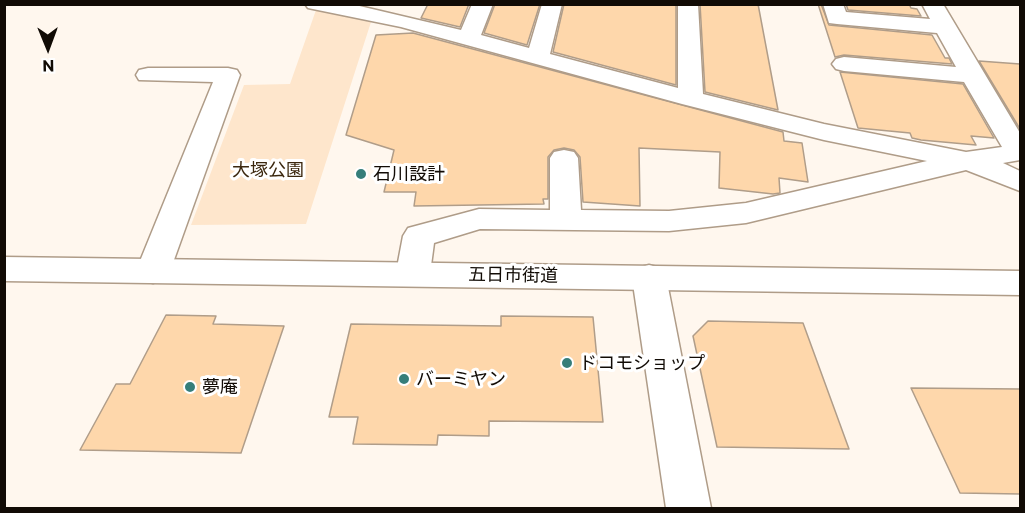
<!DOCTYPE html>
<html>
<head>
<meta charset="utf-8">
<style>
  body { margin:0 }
  #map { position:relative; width:1025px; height:513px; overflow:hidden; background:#fff7ee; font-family:Commissioner,sans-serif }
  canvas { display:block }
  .frame { position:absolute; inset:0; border:6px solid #110b05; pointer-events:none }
  .north { position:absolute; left:18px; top:18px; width:60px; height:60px; -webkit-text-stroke:4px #fff; paint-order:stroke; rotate:179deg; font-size:16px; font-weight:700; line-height:24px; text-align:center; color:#110b05 }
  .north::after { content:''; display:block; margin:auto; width:21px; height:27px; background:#110b05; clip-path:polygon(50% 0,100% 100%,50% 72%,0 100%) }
</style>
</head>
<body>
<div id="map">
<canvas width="1025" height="513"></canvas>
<div class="frame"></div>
<div class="north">N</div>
</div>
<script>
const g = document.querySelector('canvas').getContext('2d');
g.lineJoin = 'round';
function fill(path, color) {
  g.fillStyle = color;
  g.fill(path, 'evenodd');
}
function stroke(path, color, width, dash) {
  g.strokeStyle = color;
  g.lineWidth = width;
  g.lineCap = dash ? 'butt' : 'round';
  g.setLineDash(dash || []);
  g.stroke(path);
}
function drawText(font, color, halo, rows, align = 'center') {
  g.font = font + ' Commissioner,"Noto Sans JP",sans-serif';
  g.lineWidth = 6;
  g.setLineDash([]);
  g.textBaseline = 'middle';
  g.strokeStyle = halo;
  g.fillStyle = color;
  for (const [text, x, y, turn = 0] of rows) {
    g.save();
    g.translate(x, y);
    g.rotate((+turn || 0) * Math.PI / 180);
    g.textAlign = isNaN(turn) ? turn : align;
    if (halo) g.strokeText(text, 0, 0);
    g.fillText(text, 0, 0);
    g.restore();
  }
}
const green = new Path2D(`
  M 316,10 L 371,22 L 306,224 L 191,225 L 244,85 L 290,84 Z`);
const building = new Path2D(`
  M 428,4 L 469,4 L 460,27 L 421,18 Z
  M 495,4 L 540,4 L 527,45 L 484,33 Z
  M 564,4 L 676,4 L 676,85 L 553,52 Z
  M 700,4 L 758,4 L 778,110 L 705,92 Z
  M 818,4 L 821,4 L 829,25 L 932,35 L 945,58 L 949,58 L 952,64 L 844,55 L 835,57 Z
  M 846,4 L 909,4 L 911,8 L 917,9 L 921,16 L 848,10 Z
  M 413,33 L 783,132 L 784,141 L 802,143 L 808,182 L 779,178 L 780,193 L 773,194 L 719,188 L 720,152 L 639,148 L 640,206 L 583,202 L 580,157 L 574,150 L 564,148 L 554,150 L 548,157 L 548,199 L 543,199 L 544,204 L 414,206 L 416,192 L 384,192 L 394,150 L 346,135 L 376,35 Z
  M 979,61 L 1020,64 L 1020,129 Z
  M 840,72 L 963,84 L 994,138 L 971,136 L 976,145 L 921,140 L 912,138 L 910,133 L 858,128 Z
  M 166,315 L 216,316 L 213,324 L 284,326 L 241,453 L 80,450 L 116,384 L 130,384 Z
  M 501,316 L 593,317 L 603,422 L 489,421 L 489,436 L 438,435 L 437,445 L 353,444 L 358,417 L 329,417 L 351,324 L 501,326 Z
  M 708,321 L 803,323 L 849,449 L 717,447 L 693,336 Z
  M 911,388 L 1020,389 L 1020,494 L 960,493 Z`);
const minor = new Path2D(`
  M 305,4 L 351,4 L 461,30 L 472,4 L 493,4 L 481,35 L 529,48 L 542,4 L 562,4 L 550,54 L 678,88 L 678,4 L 698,4 L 703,94 L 824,124 L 966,152 L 1002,147 L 964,82 L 844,71 L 836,69 L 832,64 L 836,59 L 844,57 L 956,67 L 937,33 L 837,24 L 829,23 L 823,4 L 843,4 L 846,12 L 930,19 L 922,4 L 943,4 L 1020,133 L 1020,160 L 1003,163 L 1020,171 L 1020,191 L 966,170 L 746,223 L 669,231 L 480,229 L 434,243 L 430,273 L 425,282 L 413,285 L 401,282 L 396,273 L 403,236 L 408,228 L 479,209 L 550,210 L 550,158 L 554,152 L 564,150 L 574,152 L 578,158 L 581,210 L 669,211 L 746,203 L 927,161 L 824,140 L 682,104 L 401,27 L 308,8 Z
  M 148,68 L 228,68 L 237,70 L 240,75 L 170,271 L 165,279 L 153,283 L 141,279 L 136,271 L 213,82 L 139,80 L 136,75 L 139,70 Z
  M 649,265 L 661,268 L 666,277 L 711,508 L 666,508 L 632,277 L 637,268 Z`);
const major = new Path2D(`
  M 4,257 L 1020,271 L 1020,295 L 4,281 Z`);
const markers = [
  [361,174,6,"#367e7a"],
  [567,363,6,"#367e7a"],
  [404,379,6,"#367e7a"],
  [190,387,6,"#367e7a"]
];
const parkNames = [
  ["大塚公園",268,170]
];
const poiNames = [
  ["石川設計",373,174],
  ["ドコモショップ",579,363],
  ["バーミヤン",416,379],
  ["夢庵",202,387]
];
const streetNames = [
  ["五日市街道",513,275,1]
];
fill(green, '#fee6cc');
fill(building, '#fed7ab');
stroke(building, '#b09d89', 1.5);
stroke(minor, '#af9c88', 3);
stroke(major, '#af9c88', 3);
fill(minor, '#fff');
fill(major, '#fff');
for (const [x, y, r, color] of markers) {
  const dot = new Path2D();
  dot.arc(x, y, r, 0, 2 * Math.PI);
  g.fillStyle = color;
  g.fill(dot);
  stroke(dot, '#fff', 2);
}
drawText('18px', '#3b270e', '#fff', parkNames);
drawText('18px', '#110b05', '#fff', poiNames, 'left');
drawText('18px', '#110b05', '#fff', streetNames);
</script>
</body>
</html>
